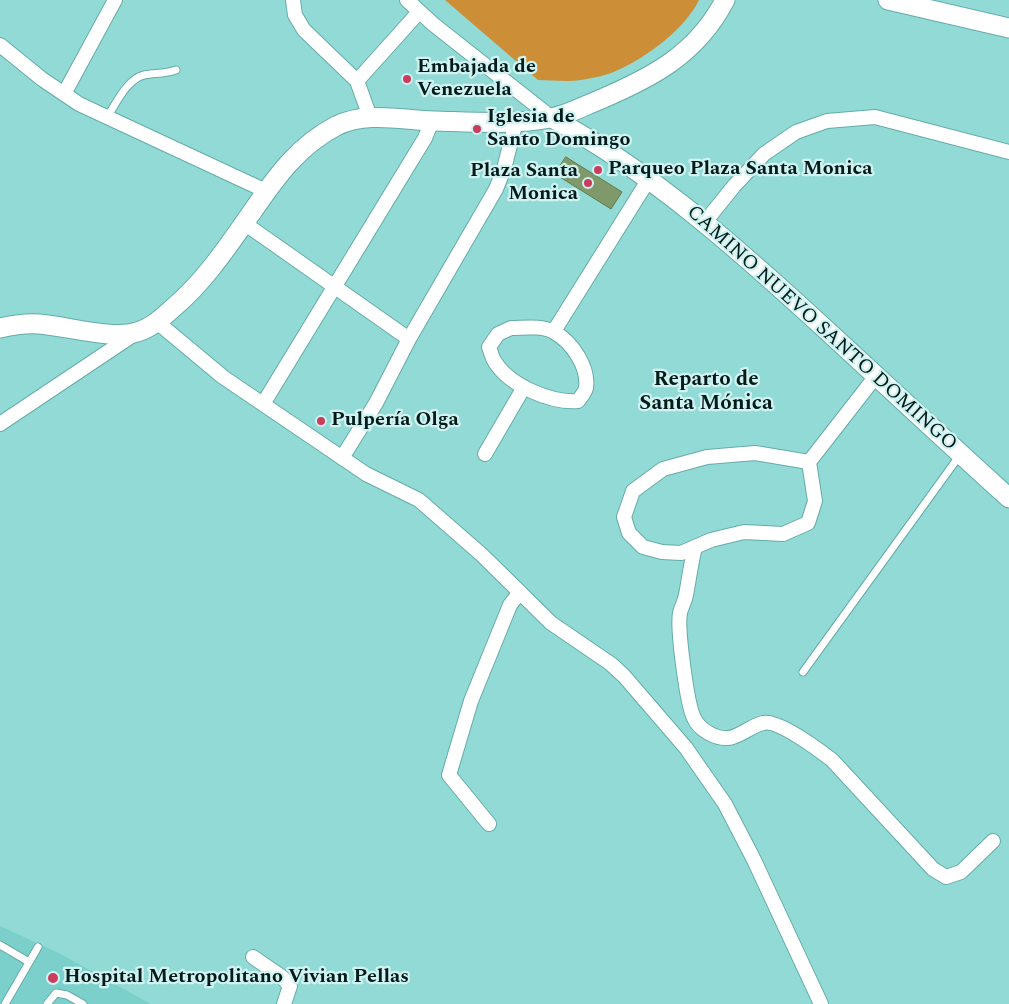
<!DOCTYPE html>
<html>
<head>
<meta charset="utf-8">
<style>
  body { margin:0 }
  canvas { display:block; background:#91dad6 }
</style>
</head>
<body>
<canvas width="1009" height="1004"></canvas>
<script>
const g = document.querySelector('canvas').getContext('2d');
g.lineJoin = 'round';
function fill(path, color) {
  g.fillStyle = color;
  g.fill(path, 'evenodd');
}
function stroke(path, color, width, dash) {
  g.strokeStyle = color;
  g.lineWidth = width;
  g.lineCap = dash ? 'butt' : 'round';
  g.setLineDash(dash || []);
  g.stroke(path);
}
function drawText(font, color, halo, rows, align = 'center') {
  g.font = font + ' Spectral,serif';
  g.lineWidth = 4.5;
  g.setLineDash([]);
  g.textBaseline = 'middle';
  g.strokeStyle = halo;
  g.fillStyle = color;
  for (const [text, x, y, turn = 0] of rows) {
    g.save();
    g.translate(x, y);
    g.rotate((+turn || 0) * Math.PI / 180);
    g.textAlign = isNaN(turn) ? turn : align;
    if (halo) g.strokeText(text, 0, 0);
    g.fillText(text, 0, 0);
    g.restore();
  }
}
const built = new Path2D(`
  M 0,926 L 59,953 L 151,1004 L 0,1004 Z`);
const green = new Path2D(`
  M 445,0 L 699,0 C 685,29 647,57 618,70 C 608,75 593,78 581,80 C 567,82 552,80 538,80 Z`);
const building = new Path2D(`
  M 566,157 L 622,192 L 611,209 L 555,174 Z`);
const lane = new Path2D(`
  M 107,117 C 116,104 127,79 144,75 C 155,73 165,74 176,70
  M 803,672 L 960,455
  M 0,945 L 29,962
  M 5,1004 L 38,947
  M 47,1004 L 56,993 L 67,995 L 83,1004`);
const street = new Path2D(`
  M 293,0 L 295,15 L 304,30 L 357,81 L 370,117
  M 407,0 L 433,24 L 552,118
  M 0,45 L 42,79 L 79,104 L 266,191
  M 357,81 L 419,12
  M 64,94 L 115,0
  M 705,222 L 734,186 L 764,154 L 796,132 L 827,121 L 875,117 L 1009,152
  M 244,223 L 409,339
  M 157,322 L 223,377 L 366,474 L 419,500 L 482,555 L 551,623 L 611,664 L 624,676 L 686,748 L 725,804 L 754,860 L 821,1004
  M 511,328 C 524,328 542,325 554,332 C 572,342 589,367 586,388 C 585,392 581,397 578,401 C 551,403 510,386 495,362 C 492,358 491,352 489,347 L 498,334 Z
  M 554,331 L 649,179
  M 263,404 L 425,138 L 432,121
  M 0,424 L 136,333
  M 485,454 L 524,387
  M 342,458 L 376,403 L 409,339 L 496,189 L 504,169 L 516,121
  M 809,462 L 755,453 L 707,457 L 663,469 L 633,491 L 624,517 L 629,533 L 643,547 L 662,552 L 681,553 L 711,540 L 744,532 L 783,534 L 808,523 L 815,501 L 809,462 L 876,376
  M 695,547 C 691,563 689,579 686,595 C 685,602 681,607 680,613 C 677,628 687,705 694,718 C 699,730 716,739 728,738 C 738,738 752,725 763,723 C 778,719 819,750 832,760 L 933,869 L 946,877 L 961,872 L 993,841
  M 489,824 L 449,775 L 471,701 L 510,605 L 520,592
  M 253,957 L 282,977 L 290,986 L 284,1004`);
const secondary = new Path2D(`
  M 888,0 L 1009,28
  M 552,118 C 653,173 738,249 822,326 C 884,383 946,441 1009,498
  M 0,328 C 13,325 25,323 39,324 C 66,326 113,340 137,332 C 151,328 162,318 173,308 C 205,281 228,246 252,212 C 276,177 298,146 336,126 C 367,111 401,120 434,121 C 472,122 513,125 551,118 C 567,115 584,106 599,100 C 653,77 697,54 725,0`);
const markers = [
  [407,79,5,"#cc3c5d"],
  [477,129,5,"#cc3c5d"],
  [598,170,5,"#cc3c5d"],
  [588,183,5,"#cc3c5d"],
  [321,421,5,"#cc3c5d"],
  [53,978,6,"#cc3c5d"]
];
const poiNames = [
  ["Embajada de",417,68],
  ["Venezuela",417,91],
  ["Iglesia de",487,118],
  ["Santo Domingo",487,141],
  ["Parqueo Plaza Santa Monica",608,170],
  ["Plaza Santa",578,172,"right"],
  ["Monica",578,195,"right"],
  ["Pulpería Olga",331,421],
  ["Hospital Metropolitano Vivian Pellas",64,978]
];
const streetNames = [
  ["CAMINO NUEVO SANTO DOMINGO",821,329,42]
];
const neighbourhoodNames = [
  ["Reparto de",706,381],
  ["Santa Mónica",706,405]
];
fill(built, '#7cd0cc');
fill(green, '#cc8e37');
fill(building, '#7f996a');
stroke(building, '#627a4d', 1);
stroke(lane, '#64aca8', 9);
stroke(street, '#64aca8', 16);
stroke(secondary, '#64aca8', 21);
stroke(lane, '#fff', 7);
stroke(street, '#fff', 14);
stroke(secondary, '#fff', 19);
for (const [x, y, r, color] of markers) {
  const dot = new Path2D();
  dot.arc(x, y, r, 0, 2 * Math.PI);
  g.fillStyle = color;
  g.fill(dot);
  stroke(dot, '#d0f3f1', 2);
}
drawText('bold 20px', '#001b1a', '#d0f3f1', poiNames, 'left');
drawText('20px', '#001b1a', '#d0f3f1', streetNames);
drawText('bold 21px', '#001b1a', '#d0f3f1', neighbourhoodNames);
</script>
</body>
</html>
